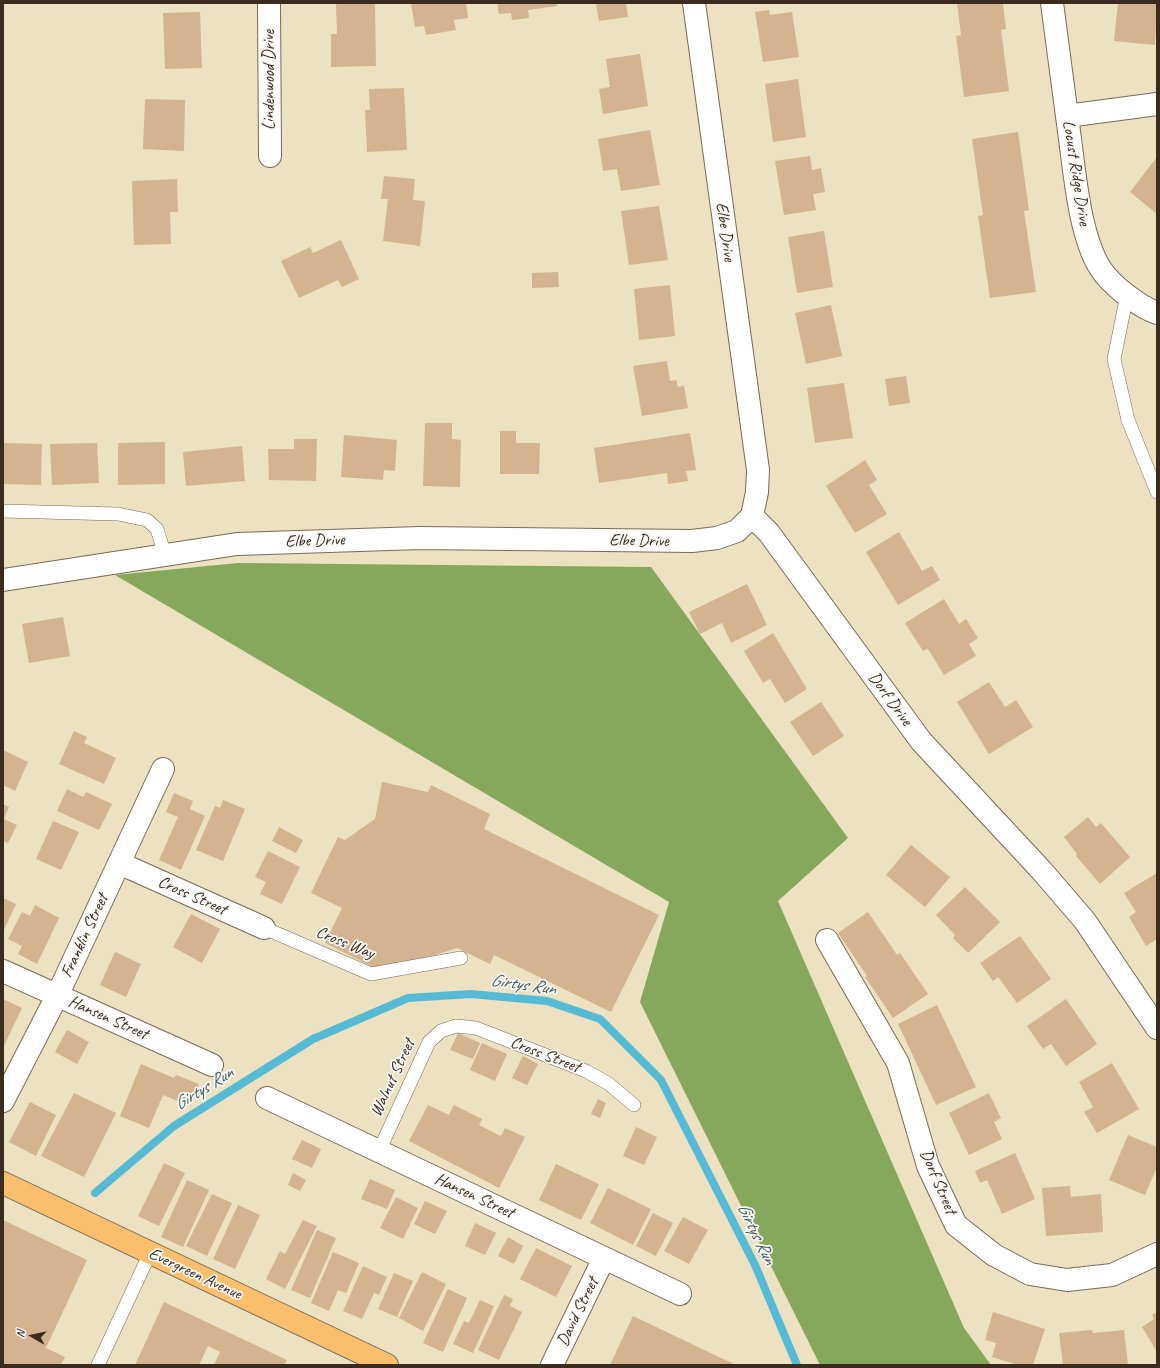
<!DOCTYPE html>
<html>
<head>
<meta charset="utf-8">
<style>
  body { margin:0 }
  #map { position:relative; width:1160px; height:1368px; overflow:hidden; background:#ece1c0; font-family:Caveat,sans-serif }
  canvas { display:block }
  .frame { position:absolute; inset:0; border:4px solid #3b2a1e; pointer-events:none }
  .north { position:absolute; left:12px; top:1316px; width:40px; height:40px; -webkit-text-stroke:3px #f6f6f2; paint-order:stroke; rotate:279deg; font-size:11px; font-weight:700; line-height:16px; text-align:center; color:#3b2a1e }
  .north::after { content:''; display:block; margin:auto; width:14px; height:18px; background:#3b2a1e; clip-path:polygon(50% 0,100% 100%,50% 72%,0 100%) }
</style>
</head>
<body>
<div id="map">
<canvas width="1160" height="1368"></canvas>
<div class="frame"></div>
<div class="north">N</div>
</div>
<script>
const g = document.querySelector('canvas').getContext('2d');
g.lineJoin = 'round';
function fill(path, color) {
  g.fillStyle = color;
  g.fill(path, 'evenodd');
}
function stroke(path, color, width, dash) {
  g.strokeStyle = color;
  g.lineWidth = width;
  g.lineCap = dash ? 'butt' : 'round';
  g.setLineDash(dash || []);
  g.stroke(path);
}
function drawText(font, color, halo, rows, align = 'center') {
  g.font = font + ' Caveat,sans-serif';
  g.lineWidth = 3.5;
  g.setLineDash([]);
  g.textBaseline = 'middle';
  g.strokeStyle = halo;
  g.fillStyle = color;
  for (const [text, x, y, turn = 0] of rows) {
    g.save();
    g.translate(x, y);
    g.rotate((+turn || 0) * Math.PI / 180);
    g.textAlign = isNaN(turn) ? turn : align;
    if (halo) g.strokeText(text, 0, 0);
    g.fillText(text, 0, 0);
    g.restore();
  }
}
const forest = new Path2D(`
  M 238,563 L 651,567 L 848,838 L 778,901 L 964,1328 L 991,1365 L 820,1365 L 640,1002 L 669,902 L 115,575 Z`);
const stream = new Path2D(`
  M 95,1193 L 174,1126 L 313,1039 L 408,998 L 471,994 L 547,1001 L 600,1019 L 661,1080 L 755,1265 L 797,1365`);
const building = new Path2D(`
  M 375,3 L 376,66 L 331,67 L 331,34 L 337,34 L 336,4 Z
  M 411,3 L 466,3 L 468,18 L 454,20 L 456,30 L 426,35 L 424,26 L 415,27 Z
  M 497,3 L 557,3 L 557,6 L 528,10 L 529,18 L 512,20 L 511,13 L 499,14 Z
  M 596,3 L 626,3 L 628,17 L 599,21 Z
  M 957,3 L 1003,3 L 1006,29 L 1001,30 L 1009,91 L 964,97 L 956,36 L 961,35 Z
  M 1118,3 L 1157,3 L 1155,45 L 1114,41 Z
  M 769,10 L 770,15 L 792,12 L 799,57 L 763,62 L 755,12 Z
  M 200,12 L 202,68 L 165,69 L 163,13 Z
  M 640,54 L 648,106 L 603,114 L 599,89 L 610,87 L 606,59 Z
  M 798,79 L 806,137 L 773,142 L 765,84 Z
  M 404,88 L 407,150 L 367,152 L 365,110 L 370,110 L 369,89 Z
  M 145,99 L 185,100 L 184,151 L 143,149 Z
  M 650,130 L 660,185 L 621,191 L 617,169 L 603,171 L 598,139 Z
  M 1018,132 L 1029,210 L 1024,211 L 1036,292 L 990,298 L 978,216 L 983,215 L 972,139 Z
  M 810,156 L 812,170 L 821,168 L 825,192 L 813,194 L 816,210 L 784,215 L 775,161 Z
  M 1157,157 L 1157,214 L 1130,192 Z
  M 384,176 L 415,179 L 413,200 L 425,201 L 420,246 L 383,241 L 388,199 L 381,199 Z
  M 177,179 L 178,212 L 170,212 L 171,244 L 134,245 L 132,181 Z
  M 659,206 L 668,260 L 629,265 L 621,211 Z
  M 824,231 L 833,287 L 797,293 L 788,237 Z
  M 341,240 L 359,279 L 342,287 L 338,280 L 299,298 L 281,261 L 310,247 L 313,253 Z
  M 558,272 L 559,287 L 532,288 L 532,273 Z
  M 670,285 L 675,336 L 639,340 L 634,289 Z
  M 831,305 L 842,356 L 806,364 L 795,313 Z
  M 667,361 L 670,381 L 676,380 L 678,387 L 684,386 L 688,408 L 642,416 L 633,366 Z
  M 906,376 L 910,403 L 889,406 L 885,379 Z
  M 844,383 L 853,438 L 815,443 L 807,388 Z
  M 425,423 L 452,423 L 452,439 L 461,440 L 460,487 L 423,486 Z
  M 500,431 L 516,431 L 516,443 L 540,443 L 539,474 L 500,474 Z
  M 690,433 L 696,470 L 686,471 L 688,481 L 668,484 L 667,473 L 599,483 L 594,448 Z
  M 344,435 L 397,440 L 395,471 L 384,470 L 383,480 L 341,477 Z
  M 294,439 L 317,439 L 316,481 L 269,480 L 268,449 L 294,449 Z
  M 165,442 L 165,484 L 118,485 L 118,443 Z
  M 3,443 L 42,444 L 41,485 L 3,484 Z
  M 97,443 L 99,483 L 52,485 L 50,444 Z
  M 242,446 L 245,481 L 186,486 L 183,452 Z
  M 865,460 L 877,480 L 869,485 L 887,514 L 855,533 L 826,486 Z
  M 899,532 L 922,571 L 932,566 L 940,580 L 898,605 L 866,552 Z
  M 747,584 L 767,625 L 731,643 L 722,623 L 700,634 L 689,612 Z
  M 944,599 L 959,624 L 966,619 L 978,638 L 969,644 L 976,656 L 944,675 L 928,649 L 923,651 L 905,623 Z
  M 63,617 L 70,656 L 29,663 L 22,624 Z
  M 773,633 L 807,689 L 785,703 L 770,679 L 763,683 L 744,651 Z
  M 989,682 L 1005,707 L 1016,700 L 1033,727 L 989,754 L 957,702 Z
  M 821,702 L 844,736 L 813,756 L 790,722 Z
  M 74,731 L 87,737 L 84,743 L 116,758 L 104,784 L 59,764 Z
  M 3,750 L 28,762 L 15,791 L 3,785 Z
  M 382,782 L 428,792 L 431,785 L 490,814 L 484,829 L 659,915 L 611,1012 L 494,955 L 490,964 L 457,948 L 383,972 L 325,943 L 342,908 L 311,893 L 338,837 L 345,840 L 375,819 Z
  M 67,789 L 83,797 L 86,792 L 112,804 L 99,830 L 57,811 Z
  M 174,793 L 193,801 L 190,809 L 205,816 L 181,870 L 159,860 L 178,817 L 166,812 Z
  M 223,800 L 245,809 L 223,861 L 196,850 L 215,806 L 220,808 Z
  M 3,804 L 9,807 L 4,819 L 17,825 L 8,843 L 3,841 Z
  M 1088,817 L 1096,827 L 1101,823 L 1130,857 L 1100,884 L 1076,856 L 1077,854 L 1064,837 Z
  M 53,821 L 79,832 L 61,870 L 36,859 Z
  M 279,827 L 303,840 L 296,853 L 272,841 Z
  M 911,845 L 950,877 L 925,907 L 886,875 Z
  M 268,851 L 300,867 L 282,904 L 260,894 L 266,882 L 255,877 Z
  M 1157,873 L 1157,939 L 1146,946 L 1129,917 L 1136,912 L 1124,893 Z
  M 965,887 L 1000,922 L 968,953 L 953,938 L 955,935 L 936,915 Z
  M 3,898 L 16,904 L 3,932 Z
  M 35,905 L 59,918 L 37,964 L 18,954 L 22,946 L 8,939 L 22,912 L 30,916 Z
  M 868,912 L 897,955 L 900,953 L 928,994 L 893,1018 L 865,977 L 867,976 L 838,933 Z
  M 191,914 L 220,929 L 202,963 L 173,947 Z
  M 1020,936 L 1051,979 L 1017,1003 L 998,977 L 993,981 L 980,963 Z
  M 115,952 L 141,964 L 126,997 L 100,985 Z
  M 3,999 L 22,1008 L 3,1048 Z
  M 1066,999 L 1097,1044 L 1066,1066 L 1051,1044 L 1043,1049 L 1027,1026 Z
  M 937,1005 L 976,1087 L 936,1105 L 898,1024 Z
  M 67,1030 L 89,1042 L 77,1064 L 55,1052 Z
  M 458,1033 L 480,1043 L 473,1059 L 450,1050 Z
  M 482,1043 L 507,1054 L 495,1081 L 470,1070 Z
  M 523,1056 L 538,1064 L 527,1085 L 512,1078 Z
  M 1112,1063 L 1139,1109 L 1097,1133 L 1084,1112 L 1093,1107 L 1079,1082 Z
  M 141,1064 L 174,1078 L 176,1075 L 199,1084 L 190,1106 L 163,1095 L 149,1128 L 120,1116 Z
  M 74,1093 L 116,1113 L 84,1177 L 41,1156 Z
  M 989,1093 L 1001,1118 L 994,1122 L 1002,1139 L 969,1155 L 949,1113 Z
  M 598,1099 L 606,1103 L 600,1118 L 591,1114 Z
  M 30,1102 L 56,1115 L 36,1156 L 9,1142 Z
  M 428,1105 L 449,1115 L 454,1105 L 482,1119 L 479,1125 L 501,1136 L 505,1128 L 525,1137 L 499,1188 L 409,1141 Z
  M 636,1127 L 657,1137 L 644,1165 L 623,1156 Z
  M 1128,1135 L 1157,1147 L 1157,1167 L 1145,1195 L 1109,1180 Z
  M 302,1140 L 321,1149 L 312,1168 L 292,1159 Z
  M 1015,1153 L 1035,1199 L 1002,1214 L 987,1180 L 980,1183 L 975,1171 Z
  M 164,1163 L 185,1173 L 159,1226 L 138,1216 Z
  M 556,1164 L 599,1184 L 581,1220 L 539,1200 Z
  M 293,1173 L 306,1180 L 300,1191 L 288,1185 Z
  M 370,1179 L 395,1190 L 387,1209 L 361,1199 Z
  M 187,1180 L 209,1190 L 183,1247 L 161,1237 Z
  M 1070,1186 L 1071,1197 L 1101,1194 L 1103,1232 L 1046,1236 L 1042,1188 Z
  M 608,1188 L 651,1209 L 633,1245 L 590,1223 Z
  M 212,1194 L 232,1203 L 207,1256 L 186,1246 Z
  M 396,1197 L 418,1208 L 403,1239 L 380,1228 Z
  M 425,1201 L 447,1211 L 435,1234 L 414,1224 Z
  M 238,1205 L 260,1215 L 235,1269 L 213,1259 Z
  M 653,1213 L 673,1223 L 656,1256 L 636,1246 Z
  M 683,1217 L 708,1230 L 689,1264 L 664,1251 Z
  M 3,1220 L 87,1260 L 46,1348 L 65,1357 L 61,1365 L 3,1365 Z
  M 303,1220 L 317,1226 L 285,1289 L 266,1279 L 280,1251 L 285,1254 Z
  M 475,1223 L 496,1233 L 485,1255 L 465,1246 Z
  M 317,1230 L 336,1238 L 310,1298 L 291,1290 Z
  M 508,1237 L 523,1246 L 514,1264 L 498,1256 Z
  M 536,1248 L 572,1266 L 556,1297 L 520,1279 Z
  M 333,1252 L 359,1263 L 346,1293 L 338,1290 L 329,1311 L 311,1303 Z
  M 363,1266 L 387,1277 L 379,1295 L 374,1293 L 362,1319 L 343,1311 Z
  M 422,1272 L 446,1284 L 423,1331 L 399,1318 Z
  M 394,1273 L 413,1281 L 397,1317 L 378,1309 Z
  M 448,1289 L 467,1298 L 443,1352 L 423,1343 Z
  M 504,1295 L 513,1299 L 510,1306 L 522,1312 L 499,1360 L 478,1350 Z
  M 480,1300 L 494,1306 L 473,1353 L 453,1344 L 464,1321 L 469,1323 Z
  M 164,1302 L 287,1360 L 284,1365 L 214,1365 L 220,1352 L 208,1346 L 199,1365 L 135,1365 Z
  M 993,1312 L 1045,1329 L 1033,1365 L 1018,1365 L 992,1357 L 996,1343 L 985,1340 Z
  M 1157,1312 L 1157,1352 L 1142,1327 L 1154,1319 L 1152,1315 Z
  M 633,1316 L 736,1365 L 610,1365 Z
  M 1092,1330 L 1093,1333 L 1124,1330 L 1128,1365 L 1063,1365 L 1059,1333 Z`);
const lane = new Path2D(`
  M 1127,295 L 1114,359 L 1128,420 L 1157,492
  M 3,511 L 118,514 L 147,520 L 157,529 L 165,555
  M 264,928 L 371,974 L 461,958
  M 379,1151 L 429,1042 L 441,1031 L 456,1026 L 476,1028 L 586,1071 L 609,1084 L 634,1105
  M 98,1365 L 150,1253`);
const street = new Path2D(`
  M 269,3 L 270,156
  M 1052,3 C 1058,48 1064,93 1070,139 C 1075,176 1080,236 1100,268 C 1111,285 1138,306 1157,313
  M 1067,116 L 1157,104
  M 752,516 L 769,533 L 921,741 L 1042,871 L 1085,921 L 1157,1028
  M 3,580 L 237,544 L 420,538 L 692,541 L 717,538 L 737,531 L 752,516 L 757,492 L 758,470 L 694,3
  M 119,863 L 264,928
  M 827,940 L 898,1063 L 928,1166 L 956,1225 L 994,1255 L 1030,1274 L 1067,1280 L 1112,1275 L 1157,1254
  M 3,971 L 212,1065
  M 267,1098 L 680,1294
  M 3,1101 L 57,996 L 163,769
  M 552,1365 L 604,1258`);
const primary = new Path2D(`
  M 3,1183 L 387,1365`);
const streetNames = [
  ["Lindenwood Drive",270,80,-90],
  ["Locust Ridge Drive",1076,173,81],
  ["Elbe Drive",725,232,82],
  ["Elbe Drive",315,541,-2],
  ["Elbe Drive",639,541,1],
  ["Dorf Drive",890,699,54],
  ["Cross Street",192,896,24],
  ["Franklin Street",85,936,-65],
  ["Cross Way",345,943,22],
  ["Hansen Street",108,1018,24],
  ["Cross Street",545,1055,21],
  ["Walnut Street",393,1078,-65],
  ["Dorf Street",938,1182,67],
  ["Hansen Street",474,1196,25],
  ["Evergreen Avenue",195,1274,25],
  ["David Street",578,1312,-64]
];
const waterNames = [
  ["Girtys Run",523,985,8],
  ["Girtys Run",204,1089,-32],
  ["Girtys Run",756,1234,64]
];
fill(forest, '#85a85d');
stroke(stream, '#55bad4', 8);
fill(building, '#d4b390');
stroke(lane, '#796a57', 14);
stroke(street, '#796a57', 24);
stroke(primary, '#796a57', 24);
stroke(lane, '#fff', 13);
stroke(street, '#fff', 22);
stroke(primary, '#f9bf6d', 22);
drawText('17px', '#3b2a1e', '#f6f6f2', streetNames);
drawText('italic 18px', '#445c5e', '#f6f6f2', waterNames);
</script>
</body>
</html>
